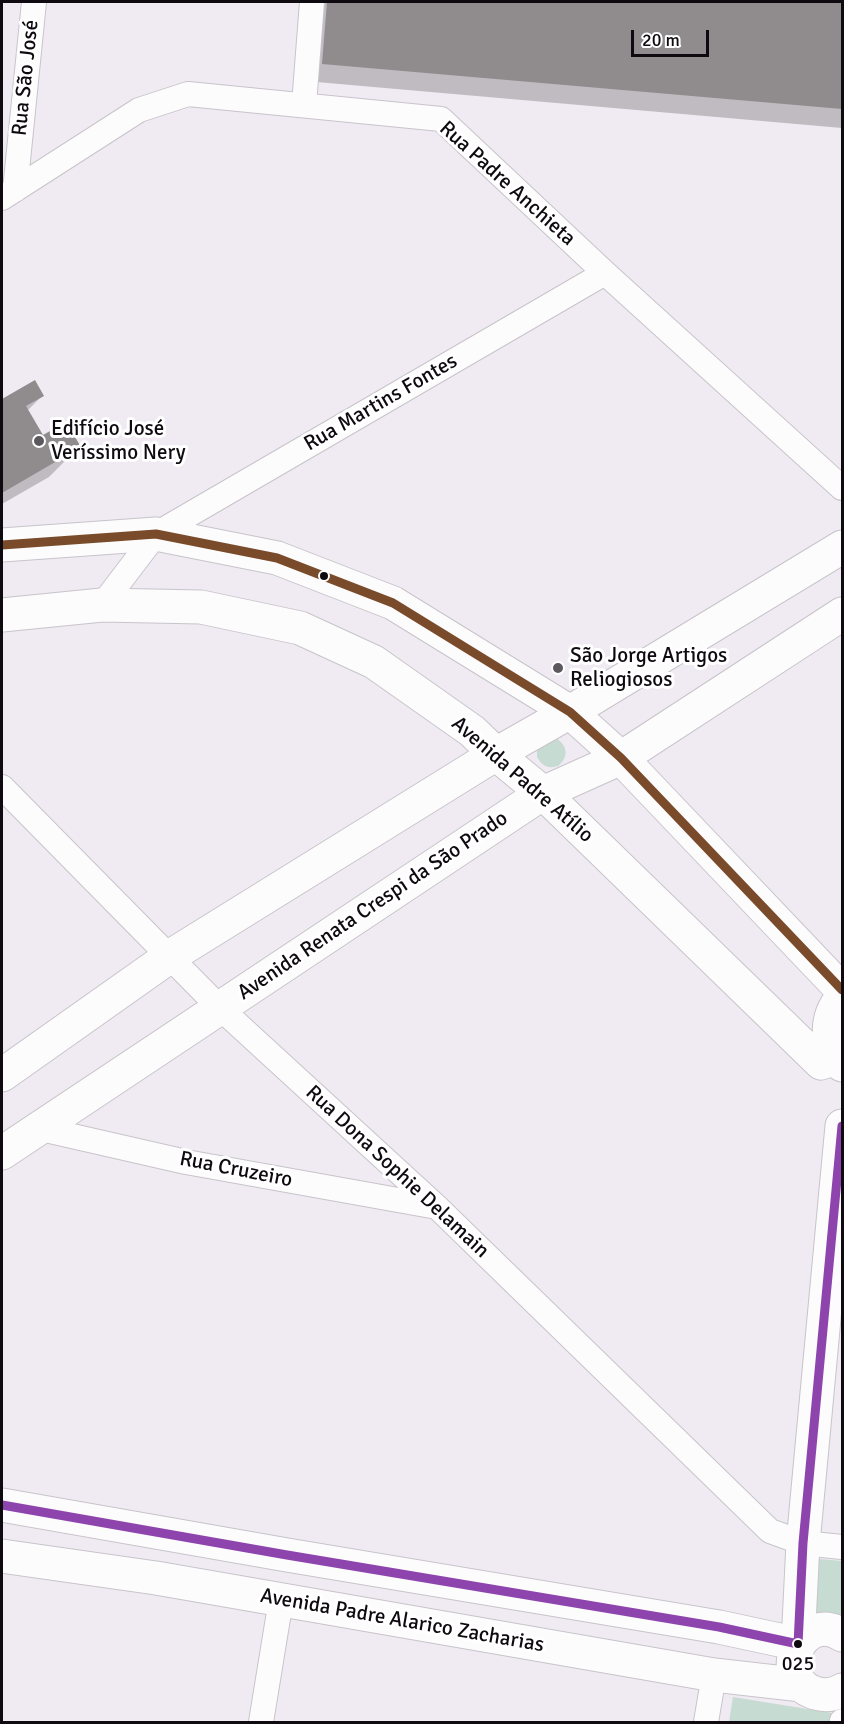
<!DOCTYPE html>
<html>
<head>
<meta charset="utf-8">
<style>
  body { margin:0 }
  #map { position:relative; width:844px; height:1724px; overflow:hidden; background:#f0eaf2; font-family:Signika,sans-serif }
  canvas { display:block }
  .frame { position:absolute; inset:0; border:3px solid #0e0a0f; pointer-events:none }
  .scale { position:absolute; left:631px; top:30px; width:78px; height:27px; box-sizing:border-box; border:3px solid #0e0a0f; border-top:0; padding-left:8px; font-size:18px; line-height:21px; white-space:nowrap; color:#0e0a0f; -webkit-text-stroke:4px #fff; paint-order:stroke }
</style>
</head>
<body>
<div id="map">
<canvas width="844" height="1724"></canvas>
<div class="frame"></div>
<div class="scale">20 m</div>
</div>
<script>
const g = document.querySelector('canvas').getContext('2d');
g.lineJoin = 'round';
function fill(path, color) {
  g.fillStyle = color;
  g.fill(path, 'evenodd');
}
function stroke(path, color, width, dash) {
  g.strokeStyle = color;
  g.lineWidth = width;
  g.lineCap = dash ? 'butt' : 'round';
  g.setLineDash(dash || []);
  g.stroke(path);
}
function drawText(font, color, halo, rows, align = 'center') {
  g.font = font + ' Signika,sans-serif';
  g.lineWidth = 6;
  g.setLineDash([]);
  g.textBaseline = 'middle';
  g.strokeStyle = halo;
  g.fillStyle = color;
  for (const [text, x, y, turn = 0] of rows) {
    g.save();
    g.translate(x, y);
    g.rotate((+turn || 0) * Math.PI / 180);
    g.textAlign = isNaN(turn) ? turn : align;
    if (halo) g.strokeText(text, 0, 0);
    g.fillText(text, 0, 0);
    g.restore();
  }
}
const green = new Path2D(`
  M 556,738 C 568,746 569,757 558,766 C 548,769 542,766 537,757 L 537,747 Z
  M 819,1559 L 842,1561 L 842,1616 L 815,1614 Z
  M 733,1697 L 832,1713 L 831,1722 L 729,1722 Z`);
const shadow = new Path2D(`
  M 312,2 L 842,2 L 842,128 L 305,81 Z
  M 34,382 L 42,396 L 27,411 L 43,437 L 79,447 L 49,477 L 2,504 L 2,401 Z`);
const building = new Path2D(`
  M 327,2 L 842,2 L 842,109 L 322,64 Z
  M 35,380 L 44,396 L 26,406 L 43,435 L 66,422 L 81,447 L 2,493 L 2,399 Z`);
const street = new Path2D(`
  M 304,105 L 312,2
  M 15,190 L 34,2
  M 2,198 L 139,110 L 188,94 L 441,119 L 605,273 L 842,488
  M 102,605 L 156,534 L 605,273
  M 2,787 L 220,1008 L 437,1207 L 770,1531 L 803,1543 L 842,1547
  M 37,1128 L 186,1162 L 437,1207
  M 261,1722 L 281,1600
  M 706,1722 L 714,1675
  M 842,1722 L 842,1721`);
const secondary = new Path2D(`
  M 2,545 L 156,534 L 277,558 L 393,603 L 570,712 L 621,758 L 842,990
  M 2,615 L 102,605 L 201,607 L 300,628 L 374,662 L 472,731 L 496,754 L 543,793 L 821,1063 L 836,1058
  M 842,998 C 825,1017 825,1046 842,1065
  M 2,1075 L 169,957 L 496,754 L 570,712 L 842,547
  M 2,1153 L 543,793 L 621,758 L 842,614
  M 2,1505 L 287,1555 L 719,1627 L 798,1644 L 803,1543 L 842,1126
  M 2,1556 L 156,1578 L 714,1675 L 802,1685
  M 842,1635 C 803,1609 770,1678 815,1693 C 825,1696 834,1695 842,1690`);
const bus1 = new Path2D(`
  M 2,545 L 156,534 L 277,558 L 393,603 L 570,712 L 621,758 L 842,990`);
const bus2 = new Path2D(`
  M 2,1505 L 287,1555 L 719,1627 L 798,1644 L 803,1543 L 842,1126`);
const markers = [
  [39,441,6,"#5d585e"],
  [324,576,5,"#0e0a0f"],
  [558,668,6,"#5d585e"],
  [798,1644,5,"#0e0a0f"]
];
const busNames = [
  ["025",798,1665]
];
const streetNames = [
  ["Rua São José",26,78,-84],
  ["Rua Padre Anchieta",507,184,42],
  ["Rua Martins Fontes",381,403,-30],
  ["Avenida Padre Atílio",522,780,41],
  ["Avenida Renata Crespi da São Prado",373,906,-34],
  ["Rua Cruzeiro",236,1170,11],
  ["Rua Dona Sophie Delamain",397,1172,43],
  ["Avenida Padre Alarico Zacharias",402,1621,10]
];
const poiNames = [
  ["Edifício José",51,429],
  ["Veríssimo Nery",51,453],
  ["São Jorge Artigos",570,656],
  ["Reliogiosos",570,680]
];
fill(green, '#c6dbd1');
fill(shadow, '#0003');
fill(building, '#908b8c');
stroke(street, '#c8c4ca', 26);
stroke(secondary, '#c8c4ca', 35);
stroke(street, '#fdfcfd', 24);
stroke(secondary, '#fdfcfd', 33);
stroke(bus1, '#7a4b2a', 9);
stroke(bus2, '#8e44ad', 9);
for (const [x, y, r, color] of markers) {
  const dot = new Path2D();
  dot.arc(x, y, r, 0, 2 * Math.PI);
  g.fillStyle = color;
  g.fill(dot);
  stroke(dot, '#fff', 2);
}
drawText('20px', '#0e0a0f', '#fff', busNames);
drawText('21px', '#0e0a0f', '#fff', streetNames);
drawText('21px', '#0e0a0f', '#fff', poiNames, 'left');
</script>
</body>
</html>
